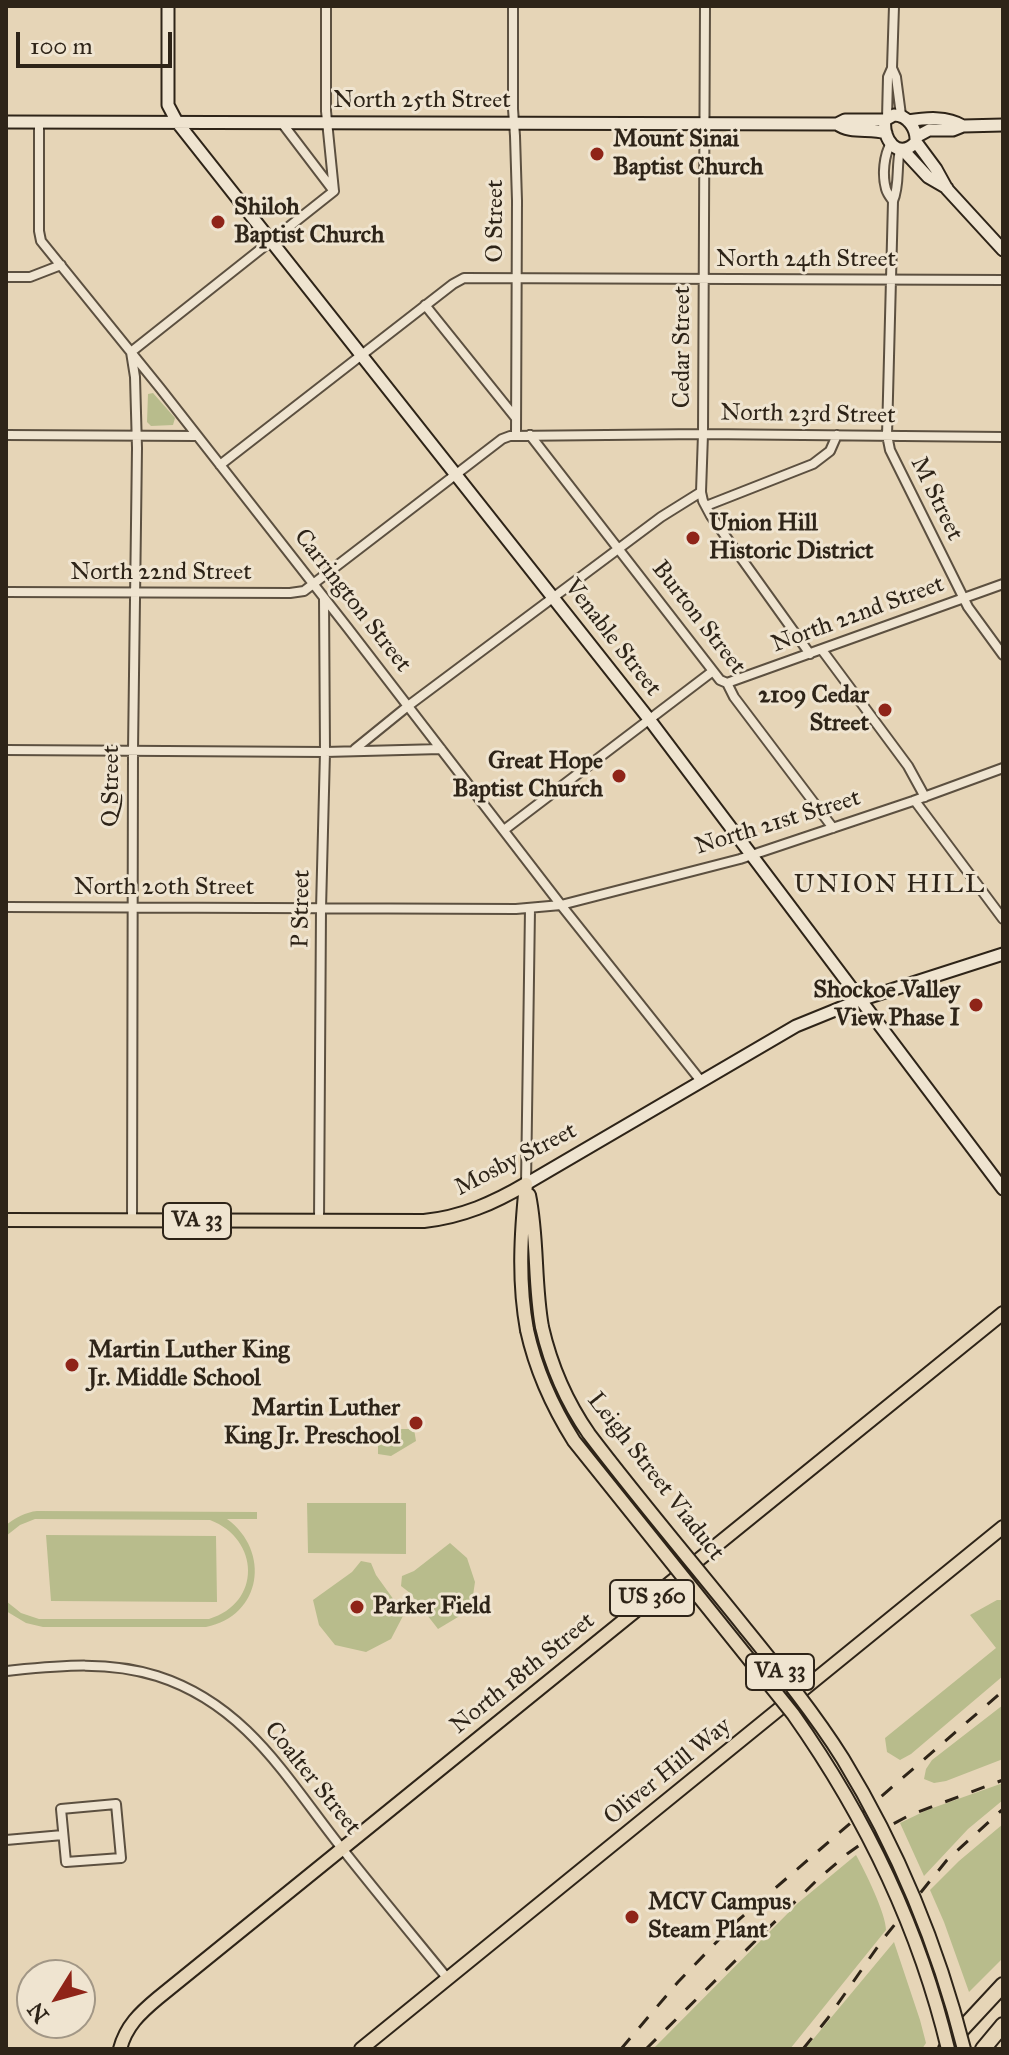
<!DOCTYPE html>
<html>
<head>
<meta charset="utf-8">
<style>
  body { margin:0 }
  #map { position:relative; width:1009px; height:2055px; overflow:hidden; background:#e6d5b7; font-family:"IM FELL Great Primer",serif }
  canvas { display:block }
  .frame { position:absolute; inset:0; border:8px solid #2e2418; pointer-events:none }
  .north { position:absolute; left:16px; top:1959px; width:80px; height:80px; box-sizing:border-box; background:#efe4d0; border:2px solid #a29786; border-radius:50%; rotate:233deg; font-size:22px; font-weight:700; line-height:32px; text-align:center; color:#2e2418 }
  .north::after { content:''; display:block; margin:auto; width:28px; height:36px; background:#8f2418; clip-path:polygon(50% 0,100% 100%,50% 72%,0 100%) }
  .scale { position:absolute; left:16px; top:32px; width:156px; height:36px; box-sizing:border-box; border:4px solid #2e2418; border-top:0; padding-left:10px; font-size:24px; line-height:28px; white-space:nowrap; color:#2e2418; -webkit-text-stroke:6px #efe4d0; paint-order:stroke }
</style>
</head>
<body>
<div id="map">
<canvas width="1009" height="2055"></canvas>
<div class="frame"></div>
<div class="north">N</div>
<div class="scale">100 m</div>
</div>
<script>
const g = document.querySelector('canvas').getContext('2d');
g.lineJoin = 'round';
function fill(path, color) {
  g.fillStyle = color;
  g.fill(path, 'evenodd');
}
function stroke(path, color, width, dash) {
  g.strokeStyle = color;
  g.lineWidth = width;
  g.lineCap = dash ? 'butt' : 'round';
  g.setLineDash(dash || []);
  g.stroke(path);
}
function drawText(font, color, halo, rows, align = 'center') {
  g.font = font + ' "IM FELL Great Primer",serif';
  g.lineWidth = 6;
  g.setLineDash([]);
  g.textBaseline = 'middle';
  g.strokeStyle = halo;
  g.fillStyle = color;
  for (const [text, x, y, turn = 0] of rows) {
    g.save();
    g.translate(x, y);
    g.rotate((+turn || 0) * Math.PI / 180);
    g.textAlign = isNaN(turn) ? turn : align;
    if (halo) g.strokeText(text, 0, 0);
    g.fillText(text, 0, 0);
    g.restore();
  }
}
const green = new Path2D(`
  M 153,393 L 175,418 L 173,425 L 151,426 L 147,422 L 148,394 Z
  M 394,1429 L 414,1429 L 416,1441 L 391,1456 L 378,1454 L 378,1440 L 393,1440 Z
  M 307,1503 L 406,1503 L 406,1554 L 308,1553 Z
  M 37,1511 L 257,1512 L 257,1519 L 227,1519 C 271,1551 262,1616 206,1627 L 43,1627 L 26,1623 L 6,1611 L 6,1601 L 21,1613 L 39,1619 L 209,1619 C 262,1603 260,1539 210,1520 L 35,1519 L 20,1525 L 6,1536 L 6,1525 C 15,1518 26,1512 37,1511 Z
  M 46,1535 L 216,1536 L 217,1602 L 51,1601 Z
  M 450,1543 L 467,1558 L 475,1582 L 472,1602 L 458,1617 L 438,1629 L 410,1593 L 401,1586 L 402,1576 L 414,1571 Z
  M 361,1561 L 371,1563 L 376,1575 L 404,1614 L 391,1639 L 366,1652 L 335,1645 L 319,1625 L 313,1600 L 352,1572 Z
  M 997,1600 L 1003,1600 L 1003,1676 L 911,1754 L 900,1760 L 887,1752 L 885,1738 L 996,1648 L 970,1615 Z
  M 1003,1705 L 1003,1759 L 946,1781 L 934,1783 L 924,1779 L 926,1769 L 932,1760 Z
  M 1003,1783 L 1003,1800 L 968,1829 L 924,1876 L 900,1823 L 927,1810 Z
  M 1003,1824 L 1003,1958 L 969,1992 L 944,1922 L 930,1890 L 959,1861 Z
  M 856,1855 C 865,1871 886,1914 886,1930 L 790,2049 L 653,2049 L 798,1903 Z
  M 894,1942 L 920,2020 L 926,2043 L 922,2049 L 805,2049 Z`);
const street = new Path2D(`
  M 326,6 L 326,111 L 334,191
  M 513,6 L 513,109 L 515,136 L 517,201 L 516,435
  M 705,6 L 703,434 L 701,492 L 703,501 L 711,516 L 810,654
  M 894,6 L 892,68 L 896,77 L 901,115
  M 887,118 L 888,77 L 892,68
  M 39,122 L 39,231 L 41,241 L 160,388 L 347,627 L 561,905 L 701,1081
  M 282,123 L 333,190
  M 891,143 C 884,155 882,175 886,189 C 887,193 890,197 893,201
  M 900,150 C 896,167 900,185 893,201 L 887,435 L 890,450 L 968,607 L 1003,655
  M 6,277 L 30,277 L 61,265
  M 425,305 L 515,417
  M 6,435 L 197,436
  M 530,435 L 713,671 L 720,680 L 727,683 L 734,697 L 833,828
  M 220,465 L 453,284 L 464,278 L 1003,280
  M 706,506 L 813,464 L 830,451 L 837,435
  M 6,592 L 290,593 L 304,591 L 502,439 L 510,436 L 703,434 L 1003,437
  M 822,650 L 908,766 L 925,797
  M 727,683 L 1003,584
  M 355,749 L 408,706 L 661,517 L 701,492
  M 6,750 L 325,752 L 441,749
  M 915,801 L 1003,919
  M 504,830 L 713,671
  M 6,907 L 516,909 L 561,905 L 740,859 L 913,801 L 1003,768
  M 526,1184 L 530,909
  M 132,1221 L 133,750 L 137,448 L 135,377 L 131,352 L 334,191
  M 319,1221 L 321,909 L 325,752 L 324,598
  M 6,1671 C 57,1666 107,1660 157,1676 C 248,1705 288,1781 344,1851 C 378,1894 413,1936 448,1979
  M 116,1804 L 121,1858 L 66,1862 L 61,1809 Z
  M 6,1840 L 63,1835`);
const secondary = new Path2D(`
  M 168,6 L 168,105 L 177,122 L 649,719 L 1003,1189
  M 894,115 C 908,115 917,129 916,142 C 898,161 882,139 885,120 Z
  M 908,121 C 926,118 947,116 963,126
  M 6,122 L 837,124 L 845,120 L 885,120
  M 837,124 C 850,134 870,128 886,133
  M 916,137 L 929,130 L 953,130 L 963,126 L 1003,125
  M 916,142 L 936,169 L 947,189 L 1003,250
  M 903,150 L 928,177 L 947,188
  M 526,1184 L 796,1026 L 860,1000 L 1003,954`);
const primary = new Path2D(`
  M 526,1184 C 521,1233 518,1281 527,1330
  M 529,1195 C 538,1238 534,1283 542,1327
  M 6,1220 L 424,1221 C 462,1217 494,1203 526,1184
  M 120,2049 C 126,2026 140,2013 158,1998 L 1003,1313
  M 361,2049 L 1003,1527`);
const highway = new Path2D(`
  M 946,2049 L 963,2028 L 1003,1985
  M 983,2049 L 1003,2025`);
const rail = new Path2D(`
  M 621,2049 L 678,1982 L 735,1923 L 1003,1691
  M 646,2049 L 816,1881 L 847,1854 L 878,1832 L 910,1815 L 1003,1780
  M 803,2049 L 828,2018 L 883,1939 L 947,1860 L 1003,1809`);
const primaryBridge = new Path2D(`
  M 542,1327 C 551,1366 566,1401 589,1434 C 639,1500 693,1563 745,1628 C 779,1670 814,1713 843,1759 C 898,1849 938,1946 964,2049
  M 527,1330 C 536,1371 552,1406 574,1441 L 793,1714 C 865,1816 919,1928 948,2049`);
const markers = [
  [597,154,8,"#8f2418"],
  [218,222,8,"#8f2418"],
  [693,538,8,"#8f2418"],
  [885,710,8,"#8f2418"],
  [619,776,8,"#8f2418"],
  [976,1005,8,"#8f2418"],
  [72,1365,8,"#8f2418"],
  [416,1423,8,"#8f2418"],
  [357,1607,8,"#8f2418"],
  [632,1917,8,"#8f2418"]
];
const shields = [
  [197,1221,68],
  [652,1598,84],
  [780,1672,68]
];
const shieldNames = [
  ["VA 33",197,1221],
  ["US 360",652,1598],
  ["VA 33",780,1672]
];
const streetNames = [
  ["North 25th Street",422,101],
  ["O Street",496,221,-90],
  ["North 24th Street",806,260],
  ["Cedar Street",683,347,-90],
  ["North 23rd Street",808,415,1],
  ["M Street",936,499,64],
  ["North 22nd Street",161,573],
  ["Carrington Street",352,601,52],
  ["North 22nd Street",858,615,-20],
  ["Burton Street",698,618,52],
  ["Venable Street",612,638,52],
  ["Q Street",112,786,-90],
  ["North 21st Street",778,823,-17],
  ["North 20th Street",164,888],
  ["P Street",302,909,-89],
  ["Mosby Street",516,1160,-27],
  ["Leigh Street Viaduct",655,1477,52],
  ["North 18th Street",523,1674,-39],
  ["Oliver Hill Way",668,1772,-39],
  ["Coalter Street",312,1779,51]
];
const poiNames = [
  ["Mount Sinai",613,140],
  ["Baptist Church",613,168],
  ["Shiloh",234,208],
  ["Baptist Church",234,236],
  ["Union Hill",709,524],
  ["Historic District",709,552],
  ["2109 Cedar",869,696,"right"],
  ["Street",869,724,"right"],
  ["Great Hope",603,762,"right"],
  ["Baptist Church",603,790,"right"],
  ["Shockoe Valley",960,991,"right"],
  ["View Phase I",960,1019,"right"],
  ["Martin Luther King",88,1351],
  ["Jr. Middle School",88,1379],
  ["Martin Luther",400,1409,"right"],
  ["King Jr. Preschool",400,1437,"right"],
  ["Parker Field",373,1607],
  ["MCV Campus",648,1903],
  ["Steam Plant",648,1931]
];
const neighbourhoodNames = [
  ["UNION HILL",890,886]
];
fill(green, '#b8bc8c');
stroke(street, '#5c5040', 12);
stroke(secondary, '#2e2418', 15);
stroke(primary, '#2e2418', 16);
stroke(highway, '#2e2418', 18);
stroke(street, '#efe4d0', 8);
stroke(secondary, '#efe4d0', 11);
stroke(primary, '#e6d5b7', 12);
stroke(highway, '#e6d5b7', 14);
stroke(rail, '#2e2418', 3, [14, 14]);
stroke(primaryBridge, '#2e2418', 16, []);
stroke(primaryBridge, '#e6d5b7', 12);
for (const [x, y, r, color] of markers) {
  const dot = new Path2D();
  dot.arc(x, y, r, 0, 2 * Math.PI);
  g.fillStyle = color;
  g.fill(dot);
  stroke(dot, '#efe4d0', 3);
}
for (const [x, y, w] of shields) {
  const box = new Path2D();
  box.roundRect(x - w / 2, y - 18, w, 36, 6);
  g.fillStyle = '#efe4d0';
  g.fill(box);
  stroke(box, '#2e2418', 2);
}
drawText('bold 22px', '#2e2418', null, shieldNames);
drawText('24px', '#2e2418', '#efe4d0', streetNames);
drawText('bold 24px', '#2e2418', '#efe4d0', poiNames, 'left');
g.letterSpacing = '2px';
drawText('26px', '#2e2418', '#efe4d0', neighbourhoodNames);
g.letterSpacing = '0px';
</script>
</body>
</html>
